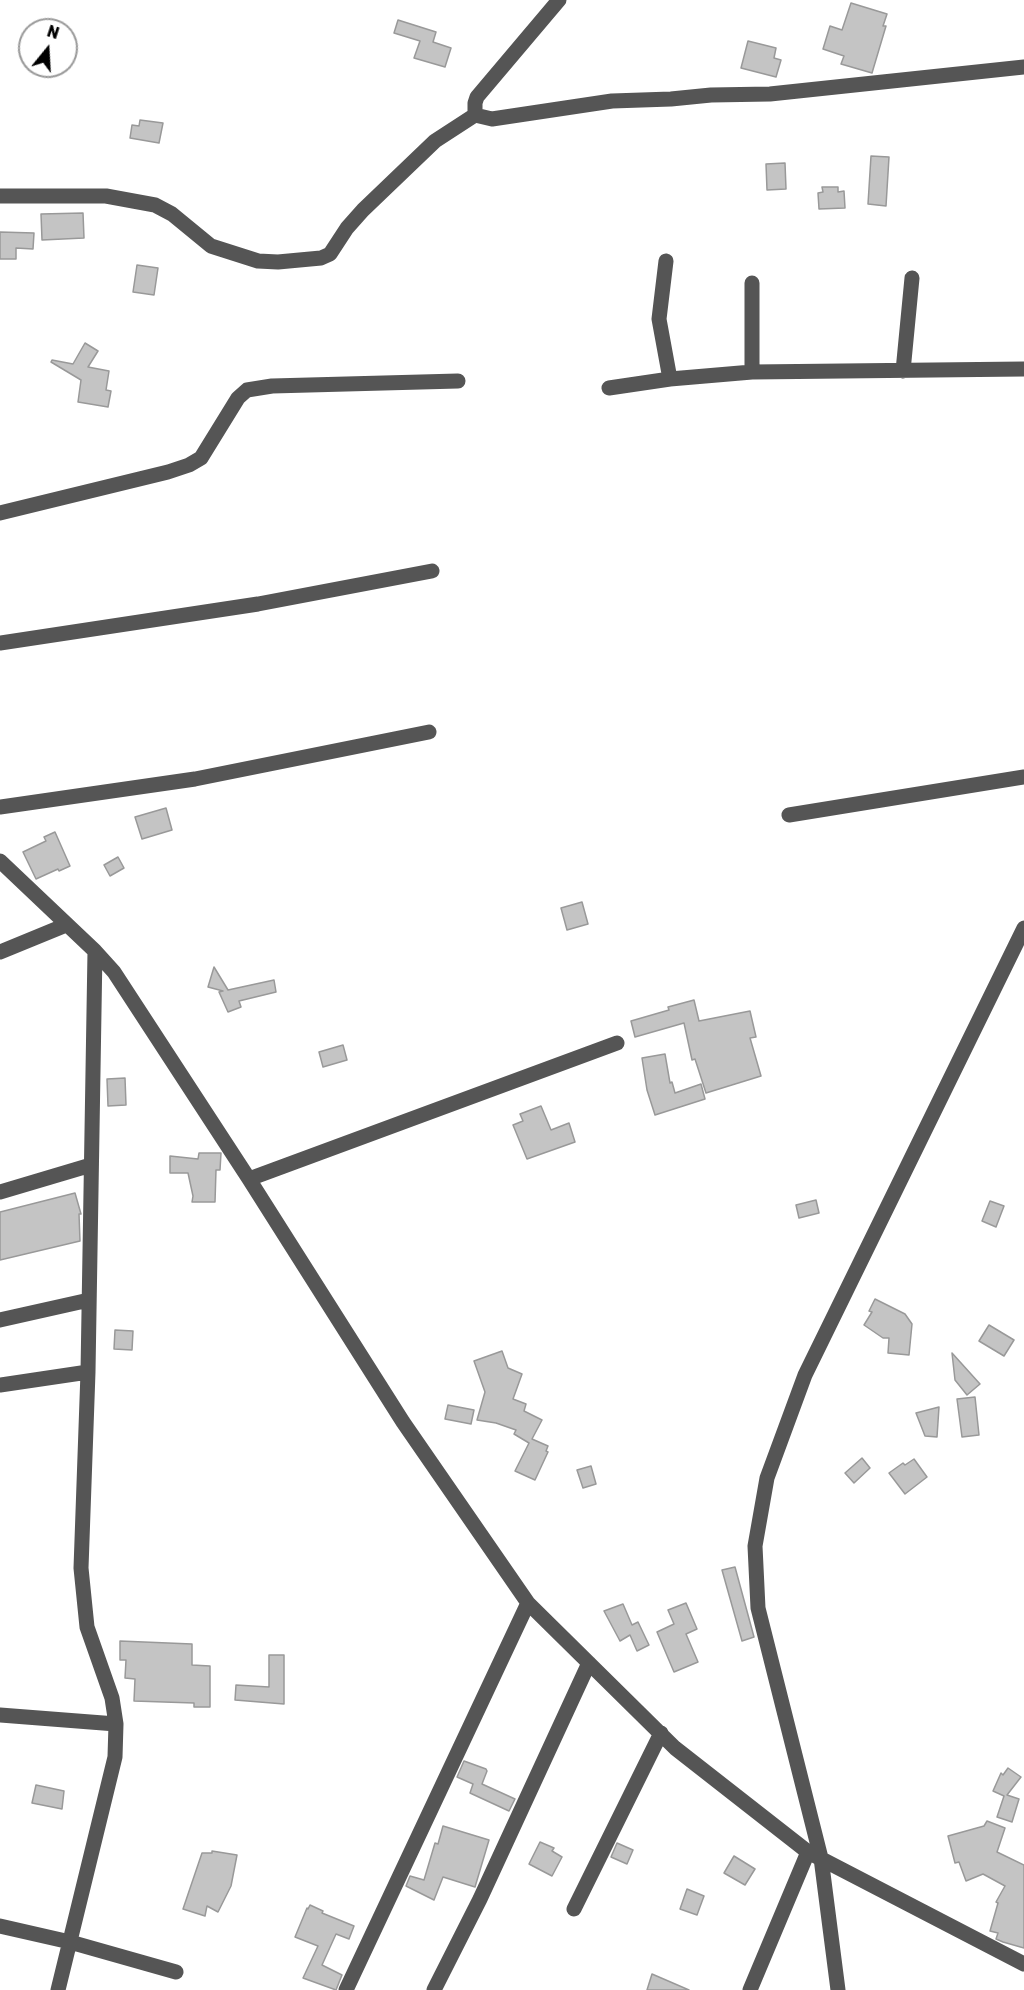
<!DOCTYPE html>
<html>
<head>
<meta charset="utf-8">
<style>
  body { margin:0 }
  #map { position:relative; width:1024px; height:1990px; overflow:hidden; background:#fff; font-family:Rubik,sans-serif }
  canvas { display:block }
  .north { position:absolute; left:18px; top:18px; width:60px; height:60px; box-sizing:border-box; background:#fff; border:2px solid #999; border-radius:50%; rotate:18deg; font-size:16px; font-weight:700; line-height:24px; text-align:center; color:#000 }
  .north::after { content:''; display:block; margin:auto; width:21px; height:27px; background:#000; clip-path:polygon(50% 0,100% 100%,50% 72%,0 100%) }
</style>
</head>
<body>
<div id="map">
<canvas width="1024" height="1990"></canvas>
<div class="north">N</div>
</div>
<script>
const g = document.querySelector('canvas').getContext('2d');
g.lineJoin = 'round';
function fill(path, color) {
  g.fillStyle = color;
  g.fill(path, 'evenodd');
}
function stroke(path, color, width, dash) {
  g.strokeStyle = color;
  g.lineWidth = width;
  g.lineCap = dash ? 'butt' : 'round';
  g.setLineDash(dash || []);
  g.stroke(path);
}
const building = new Path2D(`
  M 851,3 L 887,14 L 883,26 L 886,26 L 872,73 L 841,64 L 844,56 L 823,49 L 830,26 L 842,30 Z
  M 398,20 L 436,32 L 433,42 L 451,48 L 445,67 L 414,58 L 420,41 L 394,33 Z
  M 748,41 L 776,48 L 774,58 L 781,60 L 776,77 L 741,68 Z
  M 140,120 L 163,123 L 159,143 L 130,138 L 132,125 L 139,126 Z
  M 871,156 L 889,157 L 886,206 L 868,204 Z
  M 785,163 L 786,189 L 767,190 L 766,164 Z
  M 822,187 L 838,187 L 838,192 L 844,191 L 845,208 L 819,209 L 818,193 L 823,192 Z
  M 83,213 L 84,238 L 42,240 L 41,214 Z
  M 0,232 L 34,233 L 33,249 L 16,248 L 16,259 L 0,259 Z
  M 137,265 L 158,268 L 154,295 L 133,292 Z
  M 85,343 L 98,351 L 88,367 L 109,371 L 106,390 L 111,391 L 108,407 L 78,402 L 81,380 L 51,362 L 52,360 L 73,364 Z
  M 166,808 L 172,830 L 142,839 L 135,817 Z
  M 55,832 L 70,866 L 59,871 L 58,869 L 36,879 L 23,852 L 46,841 L 44,837 Z
  M 118,857 L 124,868 L 110,876 L 104,865 Z
  M 582,902 L 588,924 L 567,930 L 561,908 Z
  M 214,967 L 228,990 L 274,980 L 276,992 L 239,1001 L 241,1007 L 228,1012 L 219,992 L 223,991 L 208,987 Z
  M 694,1000 L 699,1021 L 750,1011 L 756,1037 L 750,1038 L 761,1076 L 706,1093 L 695,1059 L 692,1060 L 684,1023 L 635,1037 L 631,1021 L 669,1010 L 668,1007 Z
  M 343,1045 L 347,1060 L 323,1067 L 319,1052 Z
  M 665,1054 L 670,1083 L 672,1082 L 675,1093 L 701,1084 L 705,1099 L 655,1115 L 647,1090 L 642,1058 Z
  M 125,1078 L 126,1105 L 108,1106 L 107,1079 Z
  M 541,1106 L 551,1130 L 569,1123 L 575,1142 L 527,1159 L 513,1125 L 523,1121 L 520,1114 Z
  M 199,1153 L 221,1153 L 220,1170 L 216,1170 L 215,1202 L 192,1202 L 193,1196 L 188,1173 L 170,1173 L 170,1156 L 198,1159 Z
  M 75,1193 L 81,1214 L 79,1214 L 80,1241 L 0,1260 L 0,1212 Z
  M 816,1200 L 819,1213 L 799,1218 L 796,1205 Z
  M 990,1201 L 1004,1206 L 996,1227 L 982,1221 Z
  M 875,1299 L 905,1314 L 912,1324 L 909,1355 L 888,1353 L 889,1338 L 883,1338 L 864,1325 L 872,1312 L 869,1311 Z
  M 989,1325 L 1014,1340 L 1004,1356 L 979,1341 Z
  M 115,1330 L 133,1331 L 132,1350 L 114,1349 Z
  M 502,1351 L 508,1368 L 522,1374 L 513,1399 L 526,1404 L 524,1411 L 542,1420 L 532,1439 L 548,1446 L 546,1451 L 548,1452 L 535,1480 L 515,1471 L 529,1443 L 514,1434 L 516,1430 L 496,1423 L 477,1420 L 485,1392 L 474,1361 Z
  M 952,1353 L 980,1384 L 967,1395 L 955,1380 Z
  M 975,1397 L 979,1435 L 962,1437 L 957,1399 Z
  M 448,1405 L 474,1410 L 471,1424 L 445,1419 Z
  M 939,1407 L 937,1437 L 925,1436 L 916,1413 Z
  M 862,1458 L 870,1468 L 854,1483 L 845,1473 Z
  M 914,1459 L 927,1477 L 905,1494 L 889,1473 L 903,1463 L 905,1465 Z
  M 591,1466 L 596,1484 L 583,1488 L 577,1470 Z
  M 735,1567 L 754,1637 L 742,1641 L 722,1570 Z
  M 686,1603 L 697,1629 L 686,1634 L 698,1662 L 674,1672 L 657,1632 L 674,1624 L 668,1610 Z
  M 623,1604 L 632,1625 L 638,1622 L 649,1645 L 637,1651 L 630,1635 L 620,1641 L 604,1611 Z
  M 120,1641 L 192,1644 L 192,1665 L 210,1666 L 210,1707 L 194,1707 L 194,1703 L 134,1701 L 135,1679 L 125,1678 L 126,1660 L 120,1660 Z
  M 269,1655 L 284,1655 L 284,1704 L 235,1700 L 236,1685 L 269,1687 Z
  M 464,1761 L 486,1769 L 487,1771 L 482,1784 L 515,1799 L 509,1811 L 470,1793 L 473,1784 L 457,1777 Z
  M 1008,1768 L 1021,1777 L 1007,1795 L 1019,1799 L 1012,1822 L 997,1817 L 1004,1796 L 993,1791 L 1001,1773 L 1003,1775 Z
  M 36,1785 L 64,1791 L 62,1809 L 32,1803 Z
  M 987,1821 L 1005,1828 L 997,1852 L 1024,1865 L 1024,1948 L 1003,1942 L 996,1939 L 998,1933 L 990,1931 L 998,1903 L 996,1902 L 1005,1886 L 983,1874 L 966,1881 L 959,1862 L 955,1863 L 948,1836 L 984,1826 Z
  M 443,1826 L 489,1840 L 475,1887 L 443,1877 L 434,1900 L 406,1886 L 410,1876 L 424,1880 L 435,1843 L 438,1844 Z
  M 540,1842 L 554,1848 L 552,1851 L 562,1857 L 552,1876 L 529,1864 Z
  M 617,1843 L 633,1850 L 627,1864 L 611,1857 Z
  M 212,1851 L 237,1855 L 231,1886 L 218,1912 L 207,1906 L 205,1916 L 183,1909 L 202,1853 L 212,1853 Z
  M 734,1856 L 755,1869 L 745,1885 L 724,1873 Z
  M 687,1889 L 704,1896 L 697,1915 L 680,1909 Z
  M 310,1905 L 323,1911 L 322,1913 L 354,1926 L 349,1939 L 336,1934 L 322,1965 L 342,1975 L 336,1990 L 303,1978 L 318,1946 L 295,1937 L 307,1908 L 308,1909 Z
  M 652,1974 L 689,1990 L 647,1990 Z`);
const minor = new Path2D(`
  M 475,115 L 475,103 L 477,97 L 559,0
  M 0,196 L 106,196 L 155,205 L 172,214 L 211,246 L 258,261 L 278,262 L 321,258 L 330,254 L 347,228 L 363,210 L 435,141 L 475,115 L 492,119 L 612,101 L 671,99 L 711,95 L 770,94 L 1024,67
  M 666,261 L 659,319 L 670,379
  M 752,283 L 752,372
  M 903,371 L 912,278
  M 609,388 L 670,379 L 752,372 L 1024,369
  M 0,513 L 168,472 L 189,465 L 201,458 L 238,398 L 247,390 L 272,386 L 458,381
  M 0,643 L 258,604 L 432,571
  M 0,807 L 195,779 L 429,732
  M 789,815 L 1024,777
  M 0,861 L 95,951 L 114,972 L 249,1179 L 403,1422 L 528,1603 L 675,1748 L 808,1852 L 1024,1964
  M 0,952 L 66,925
  M 249,1179 L 617,1043
  M 0,1192 L 91,1165
  M 0,1320 L 89,1300
  M 0,1385 L 88,1372
  M 0,1715 L 116,1724
  M 574,1909 L 661,1733
  M 0,1926 L 70,1942 L 176,1972
  M 58,1990 L 115,1757 L 116,1724 L 112,1698 L 87,1627 L 81,1568 L 88,1372 L 95,951
  M 346,1990 L 528,1603
  M 434,1990 L 480,1899 L 589,1663
  M 750,1990 L 808,1852
  M 838,1990 L 821,1858 L 758,1608 L 755,1546 L 767,1478 L 805,1375 L 1024,928`);
fill(building, '#c4c4c4');
stroke(building, '#999', 1.5);
stroke(minor, '#555', 15);
</script>
</body>
</html>
